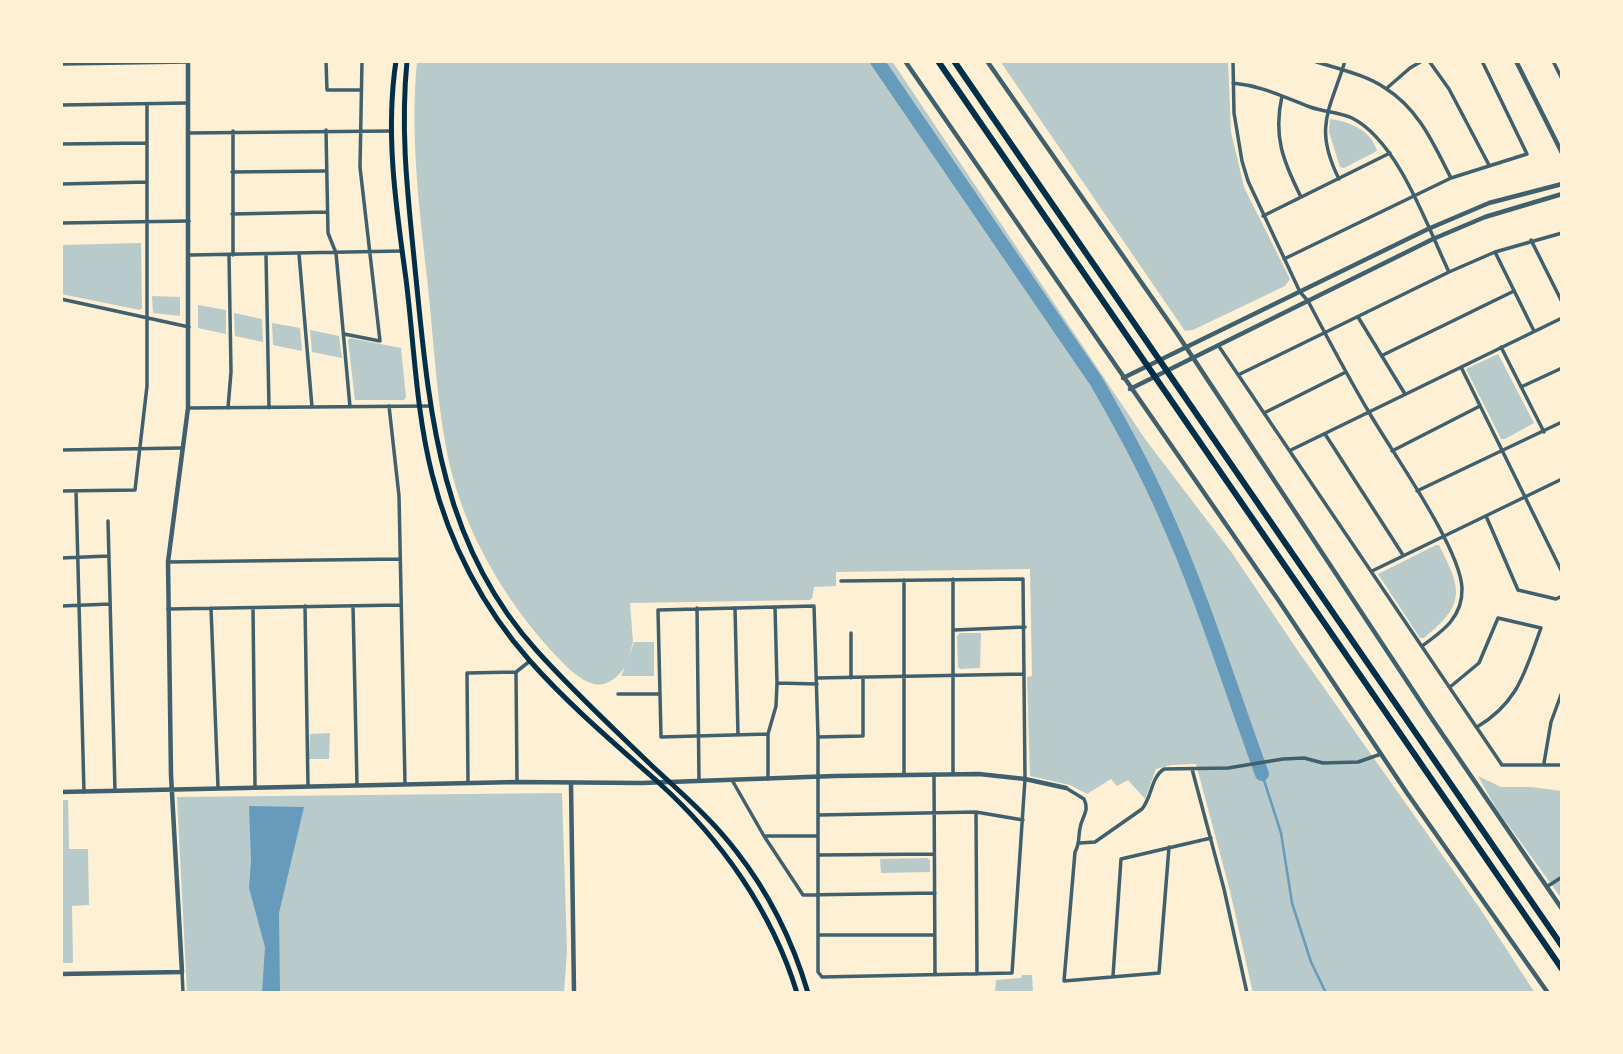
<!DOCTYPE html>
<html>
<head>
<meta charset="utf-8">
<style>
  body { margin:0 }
  #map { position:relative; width:1623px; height:1054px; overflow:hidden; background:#fdf0d5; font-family:Mulish,sans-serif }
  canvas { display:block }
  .frame { position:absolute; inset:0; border:63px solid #fdf0d5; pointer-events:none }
</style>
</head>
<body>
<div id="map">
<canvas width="1623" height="1054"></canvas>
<div class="frame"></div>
</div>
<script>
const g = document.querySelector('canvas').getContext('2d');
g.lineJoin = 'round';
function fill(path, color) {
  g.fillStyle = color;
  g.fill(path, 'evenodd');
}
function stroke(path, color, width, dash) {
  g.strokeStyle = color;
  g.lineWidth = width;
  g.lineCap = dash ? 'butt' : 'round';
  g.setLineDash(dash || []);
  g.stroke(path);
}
const green = new Path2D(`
  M 417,61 L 892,61 L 1145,439 L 1232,553 L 1298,651 L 1479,907 L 1535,993 L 1253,993 L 1230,891 L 1196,764 L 1171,765 L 1156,769 L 1145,799 L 1128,780 L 1117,786 L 1111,779 L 1087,794 L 1070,785 L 1030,776 L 1027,677 L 1032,676 L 1030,569 L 836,572 L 836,586 L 814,587 L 812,599 L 809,600 L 630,603 L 633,642 L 629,657 L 634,642 L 654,642 L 654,676 L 621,676 L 625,667 C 606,693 589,687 568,668 C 515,616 471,546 452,474 C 437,415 434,340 427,278 C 419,206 410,135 417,61 Z
  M 1000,61 L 1228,61 L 1231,132 L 1244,187 L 1290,279 L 1285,286 L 1193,330 L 1185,331 Z
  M 1330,119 C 1349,121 1372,131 1377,151 L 1344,168 L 1340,167 L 1329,132 Z
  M 141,243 L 142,308 L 140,310 L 61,294 L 61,245 Z
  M 152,296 L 180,297 L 180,316 L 153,313 Z
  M 198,305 L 226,310 L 226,334 L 198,328 Z
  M 234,313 L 262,319 L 263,342 L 235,336 Z
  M 272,323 L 300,328 L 302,351 L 273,345 Z
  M 310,330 L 339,336 L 342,358 L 312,352 Z
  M 350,338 L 401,348 L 406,397 L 404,400 L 355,400 L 348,340 Z
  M 1498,354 L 1534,423 L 1505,439 L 1501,439 L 1466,369 Z
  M 1436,545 L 1439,545 C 1462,590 1466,604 1424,638 L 1420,638 L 1378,574 Z
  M 960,633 L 981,633 L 980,668 L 960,669 L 958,667 L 957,636 Z
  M 330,733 L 329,759 L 309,759 L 310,734 Z
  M 1478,776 L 1501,787 L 1531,787 L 1562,791 L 1562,899 L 1496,808 Z
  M 562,793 L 567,950 L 564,993 L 187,993 L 177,797 Z
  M 61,800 L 68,800 L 69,849 L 88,849 L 89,905 L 72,906 L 73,963 L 61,963 Z
  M 927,858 L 930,860 L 930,872 L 881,873 L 880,859 Z
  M 1022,975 L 1032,975 L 1033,993 L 995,993 L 996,980 L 1021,978 Z`);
const water = new Path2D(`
  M 249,806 L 304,807 L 279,913 L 280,993 L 262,993 L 265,947 L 249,888 L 251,861 Z`);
const stream = new Path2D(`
  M 1262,774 L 1281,833 L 1292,903 L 1311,962 L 1326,993`);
const river = new Path2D(`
  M 877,61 L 1096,381 C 1121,424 1145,468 1165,514 C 1203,598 1230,687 1262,774`);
const minor = new Path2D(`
  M 326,61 L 327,90 L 361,90
  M 1233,61 L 1234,113 L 1242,161 L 1248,181 L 1300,292 L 1308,301 C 1328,339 1348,377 1370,414 C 1392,452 1460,547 1462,588 C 1463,617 1443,631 1422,646
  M 1314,61 C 1338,69 1364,74 1385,88 C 1419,109 1434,145 1451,178
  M 1429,61 L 1449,89 L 1489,165
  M 1553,61 L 1562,79
  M 61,64 L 188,62
  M 1233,83 C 1263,86 1283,97 1310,107 C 1324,112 1340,112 1352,118 C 1398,141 1427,226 1449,272
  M 1387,88 L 1410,68 L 1422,61
  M 1282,96 C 1273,136 1283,161 1301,197
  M 61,105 L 188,103
  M 326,130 L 328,233 L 336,253 L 350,407
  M 233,131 L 233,255
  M 188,133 L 391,131
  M 61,144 L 147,143
  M 232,172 L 325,171
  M 1339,179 C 1313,127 1330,110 1345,61
  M 61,184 L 147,182
  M 232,214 L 327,212
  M 1263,216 L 1390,153
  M 61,223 L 189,221
  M 1531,240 L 1562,302
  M 1495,252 L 1534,331
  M 299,254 L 312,407
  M 190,255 L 401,251
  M 266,255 L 269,408
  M 1284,259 L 1451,178 L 1527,154 L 1482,61
  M 61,299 L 189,327
  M 1358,317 L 1405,394
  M 344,334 L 380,341 L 360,167 L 362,61
  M 1218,345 L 1502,765 L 1562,765
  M 1501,347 L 1544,432
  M 1383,355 L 1514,291
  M 1461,367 L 1562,572
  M 1238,375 L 1449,272 L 1495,252 L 1562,233
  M 1521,387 L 1562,368
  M 389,406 L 399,496 L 405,784
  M 188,408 L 431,406
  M 228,408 L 231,372 L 229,255
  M 1264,413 L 1346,372
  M 1325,434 L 1403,555
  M 61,450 L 182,448
  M 1291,450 L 1562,318
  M 1392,451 L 1480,406
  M 61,491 L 135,490 L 147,386 L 147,104
  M 76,491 L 84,792
  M 1417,491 L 1562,422
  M 1486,516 L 1518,590 L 1556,599 L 1562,596
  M 108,521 L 115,791
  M 61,558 L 108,556
  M 168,562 L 400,559
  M 1372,571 L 1562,479
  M 953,579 L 953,774
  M 904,580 L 904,775
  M 61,606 L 110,604
  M 305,606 L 308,786
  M 353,606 L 357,785
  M 211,608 L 218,787
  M 253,608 L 255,787
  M 697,608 L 699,780
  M 735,608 L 738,735
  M 168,609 L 400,605
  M 954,630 L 1025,627
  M 851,633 L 851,678
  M 516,672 L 517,782
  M 817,678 L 1024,674
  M 777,683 L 817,684
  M 1450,687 L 1479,663 L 1498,618 L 1541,628 C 1525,671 1519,702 1477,727
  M 618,694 L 659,694
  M 768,734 L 661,737 L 658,610 L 814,606 L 818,737 L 818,972 L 822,977 L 1012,973 L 1025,779 L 1023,579 L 841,581
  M 818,737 L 863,736 L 863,678
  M 1544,763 L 1551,722 L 1562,692
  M 1192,769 L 1224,889 L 1247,993
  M 934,774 L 935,975
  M 768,779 L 768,734 L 776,706 L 777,683 L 775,607
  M 732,780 L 764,836 L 803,895 L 935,893
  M 468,782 L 467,673 L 516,672 L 530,661
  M 1066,788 L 1084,799 C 1090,811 1082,816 1080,828 C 1078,838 1080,843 1075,852 L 1064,981 L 1159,973 L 1169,847
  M 976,812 L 977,974
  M 818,815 L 976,812 L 1023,820
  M 764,836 L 818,836
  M 1080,843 L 1095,842 L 1142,809 C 1152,797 1151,777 1164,769 L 1228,768 L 1283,759 L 1304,758 L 1323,763 L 1358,762 L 1381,754
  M 818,855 L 934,854
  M 1548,886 L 1562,877
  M 818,935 L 934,935
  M 182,972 L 183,993
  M 1113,976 L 1121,859 L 1211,838`);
const tertiary = new Path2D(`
  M 905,61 L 1279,601 L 1407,793 L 1548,993
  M 987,61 L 1176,332 L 1432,719 L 1562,909
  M 1516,61 L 1562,153
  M 1123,378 L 1428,229 L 1489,203 L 1562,184
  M 1130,389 L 1433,239 L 1485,217 L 1562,194
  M 571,783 L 574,993
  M 61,792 L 517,782 L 642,783 L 835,776 L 979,774 L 1025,779 L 1066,788
  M 61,974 L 182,972 L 171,775 L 168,562 L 188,408 L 188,61`);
const secondary = new Path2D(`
  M 396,61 C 385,133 396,207 406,279 C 414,343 416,411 432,474 C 449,543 483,608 530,661 C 569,705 614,743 658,782 C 721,839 772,911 797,993
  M 407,61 C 400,133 408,197 415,268 C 429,408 438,542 537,651 C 573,691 612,727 650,764 C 680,792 711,818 736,851 C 769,893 793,942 808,993`);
const motorway = new Path2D(`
  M 938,61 L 1562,969
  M 954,61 L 1562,946`);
fill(green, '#b9caca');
fill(water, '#669bbc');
stroke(stream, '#669bbc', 2.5);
stroke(river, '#669bbc', 14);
stroke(minor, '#3f606c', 3.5);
stroke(tertiary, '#3f606c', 4.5);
stroke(secondary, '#003049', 5);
stroke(motorway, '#003049', 6);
</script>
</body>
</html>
